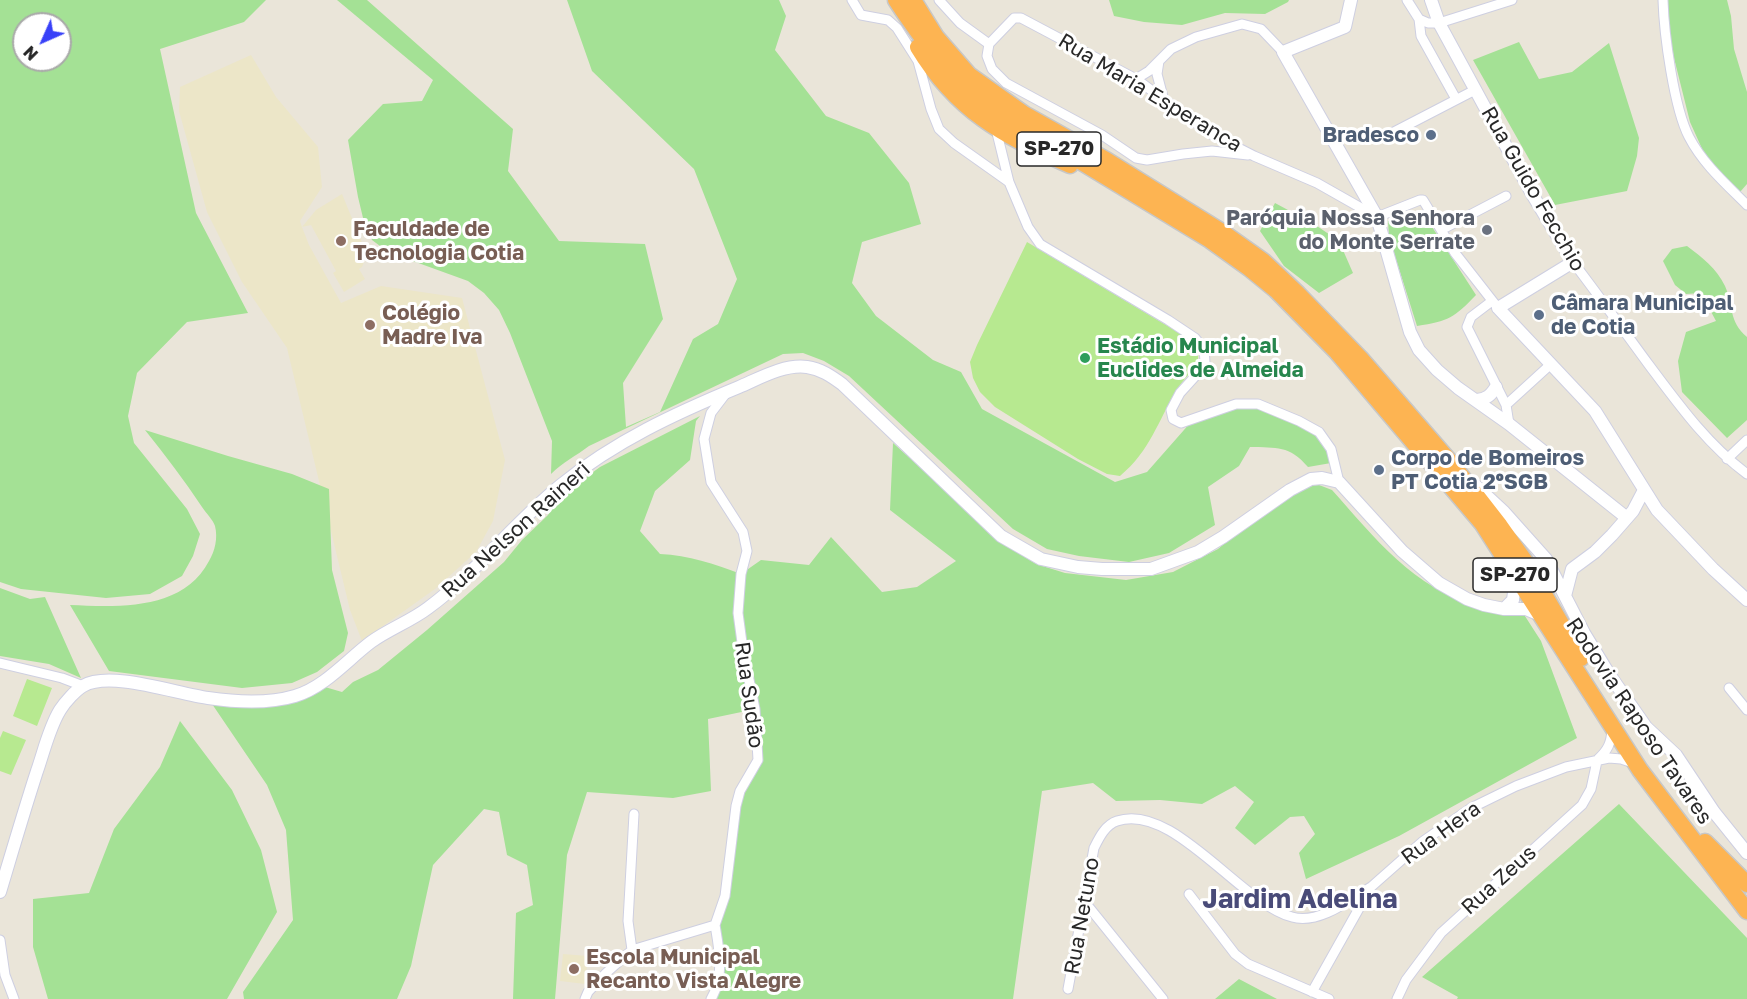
<!DOCTYPE html>
<html>
<head>
<meta charset="utf-8">
<style>
  body { margin:0 }
  #map { position:relative; width:1747px; height:999px; overflow:hidden; background:#eae5d9; font-family:"Golos Text",sans-serif }
  canvas { display:block }
  .north { position:absolute; left:12px; top:12px; width:60px; height:60px; box-sizing:border-box; background:#fff; border:2px solid #a9a9a9; border-radius:50%; rotate:225deg; font-size:16px; font-weight:700; line-height:24px; text-align:center; color:#282828 }
  .north::after { content:''; display:block; margin:auto; width:21px; height:27px; background:#3841f8; clip-path:polygon(50% 0,100% 100%,50% 72%,0 100%) }
</style>
</head>
<body>
<div id="map">
<canvas width="1747" height="999"></canvas>
<div class="north">N</div>
</div>
<script>
const g = document.querySelector('canvas').getContext('2d');
g.lineJoin = 'round';
function fill(path, color) {
  g.fillStyle = color;
  g.fill(path, 'evenodd');
}
function stroke(path, color, width, dash) {
  g.strokeStyle = color;
  g.lineWidth = width;
  g.lineCap = dash ? 'butt' : 'round';
  g.setLineDash(dash || []);
  g.stroke(path);
}
function drawText(font, color, halo, rows, align = 'center') {
  g.font = font + ' "Golos Text",sans-serif';
  g.lineWidth = 6;
  g.setLineDash([]);
  g.textBaseline = 'middle';
  g.strokeStyle = halo;
  g.fillStyle = color;
  for (const [text, x, y, turn = 0] of rows) {
    g.save();
    g.translate(x, y);
    g.rotate((+turn || 0) * Math.PI / 180);
    g.textAlign = isNaN(turn) ? turn : align;
    if (halo) g.strokeText(text, 0, 0);
    g.fillText(text, 0, 0);
    g.restore();
  }
}
const education = new Path2D(`
  M 251,55 L 276,97 L 318,147 L 322,187 L 300,221 L 302,227 L 316,210 L 342,194 L 367,255 L 362,267 L 359,269 L 365,279 L 344,292 L 333,273 L 336,271 L 311,225 L 302,227 L 309,245 L 341,303 L 381,286 L 462,298 L 505,460 L 493,521 L 476,552 L 435,589 L 362,641 L 350,610 L 287,348 L 242,282 L 207,212 L 179,111 L 180,87 Z
  M 563,954 L 588,956 L 585,984 L 560,981 Z`);
const green = new Path2D(`
  M 0,0 L 266,0 L 244,22 L 160,49 L 196,213 L 248,313 L 187,322 L 137,373 L 128,416 L 134,443 L 187,509 L 200,534 L 193,556 L 182,576 L 150,594 L 106,598 L 21,589 L 0,582 ZM 24,24 L 60,24 L 60,60 L 24,60 Z
  M 337,0 L 367,0 L 513,129 L 508,171 L 559,241 L 645,244 L 663,319 L 623,383 L 626,427 L 660,412 L 693,339 L 718,324 L 737,279 L 694,169 L 592,71 L 567,0 L 779,0 L 786,16 L 775,50 L 826,116 L 869,133 L 909,183 L 921,224 L 862,242 L 852,283 L 876,316 L 933,360 L 961,372 L 982,409 L 1115,482 L 1147,472 L 1191,422 L 1235,406 L 1258,405 L 1318,433 L 1330,451 L 1331,463 L 1308,467 C 1289,445 1277,448 1250,447 L 1239,466 L 1208,487 L 1215,525 L 1169,553 L 1129,562 L 1079,556 L 1047,549 L 1013,529 L 849,376 L 824,361 L 803,353 L 783,354 L 589,446 C 576,456 563,462 551,474 L 552,441 L 510,333 L 499,310 L 484,293 L 468,281 L 388,252 L 372,240 L 364,222 L 358,197 L 348,140 L 383,104 L 422,101 L 433,80 Z
  M 1109,0 L 1289,0 L 1288,2 L 1265,14 L 1225,13 L 1182,25 L 1144,22 L 1114,16 Z
  M 1667,0 L 1727,0 L 1731,16 L 1734,49 L 1747,92 L 1747,184 L 1740,192 L 1708,162 L 1690,122 L 1674,58 L 1667,18 Z
  M 1519,42 L 1539,79 L 1572,72 L 1609,43 L 1639,138 L 1637,156 L 1627,191 L 1555,205 L 1473,60 Z
  M 1275,203 L 1314,224 L 1339,241 L 1353,273 L 1319,293 L 1284,266 L 1260,231 Z
  M 1420,213 L 1425,216 L 1476,295 C 1454,318 1449,321 1417,326 L 1389,237 L 1388,221 Z
  M 1687,246 C 1703,258 1716,268 1725,286 C 1734,306 1728,321 1747,337 L 1747,420 L 1727,438 L 1682,392 L 1678,361 L 1686,332 L 1716,321 L 1701,293 L 1686,294 L 1675,285 L 1663,261 L 1672,249 Z
  M 700,416 L 696,421 L 690,460 L 655,491 L 640,531 L 660,554 C 689,555 714,564 741,574 L 761,560 L 809,565 L 831,537 L 882,592 L 917,587 L 956,561 L 890,510 L 893,443 L 1007,546 L 1036,564 L 1065,573 L 1126,580 L 1173,572 L 1218,549 L 1274,502 L 1307,486 L 1319,485 L 1332,490 C 1374,537 1414,589 1478,606 C 1492,609 1508,611 1523,613 L 1541,641 L 1577,738 L 1399,836 L 1306,879 L 1299,853 L 1315,834 L 1304,816 L 1290,817 L 1255,845 L 1235,828 L 1254,802 L 1235,786 L 1202,804 L 1160,800 L 1116,801 L 1093,783 L 1042,791 L 1013,999 L 711,999 L 716,991 L 715,925 L 725,896 L 736,806 L 758,760 L 751,710 L 708,719 L 711,791 L 673,798 L 587,792 L 567,855 L 555,999 L 513,999 L 516,913 L 533,905 L 527,865 L 507,855 L 499,812 L 484,809 L 433,865 L 411,966 L 397,999 L 244,999 L 243,992 L 293,920 L 286,830 L 267,785 L 208,698 L 263,701 L 318,685 L 342,692 L 353,682 L 378,670 L 427,630 L 504,562 L 522,540 L 548,515 L 562,495 L 600,467 Z
  M 145,430 L 228,456 L 292,474 L 329,489 L 332,570 L 348,633 L 344,651 L 317,672 L 292,683 L 242,688 L 109,671 L 70,605 C 118,607 183,611 209,561 C 215,551 218,538 215,526 C 213,520 206,513 202,507 C 184,480 165,455 145,430 Z
  M 0,588 L 30,599 L 45,597 L 81,678 L 49,664 L 0,656 Z
  M 180,721 L 232,790 L 261,850 L 277,912 L 227,999 L 48,999 L 33,947 L 33,899 L 89,893 L 114,829 L 160,767 Z
  M 1619,804 L 1747,938 L 1747,999 L 1457,999 L 1458,997 L 1422,977 Z
  M 1239,979 L 1277,999 L 1215,999 Z`);
const pitch = new Path2D(`
  M 1027,242 L 1193,341 C 1196,347 1199,352 1198,359 C 1195,370 1183,379 1177,390 C 1157,422 1151,450 1120,476 L 1107,474 L 1078,459 L 995,407 L 980,392 L 973,378 L 970,362 L 977,345 Z
  M 27,679 L 52,688 L 37,726 L 13,716 Z
  M 3,731 L 26,740 L 11,775 L 0,771 L 0,738 Z`);
const minor = new Path2D(`
  M 852,0 L 861,15 L 888,20 L 897,28 L 918,61 L 931,109 L 939,129 L 954,143 L 1009,182 L 1028,227 L 1040,244 L 1168,320 L 1195,338 L 1204,349 L 1205,362 L 1200,371 L 1180,393 L 1171,410 L 1173,419 L 1181,423 L 1236,404 L 1258,404 L 1299,421 L 1319,432 L 1331,449 L 1339,482
  M 939,0 L 960,23 L 989,44
  M 1407,0 L 1419,19 L 1428,23 L 1439,23 L 1512,0
  M 1663,0 C 1664,34 1674,108 1689,137 C 1703,164 1726,184 1747,205
  M 1419,19 L 1421,36 L 1456,99
  M 989,44 L 1014,18 L 1021,18 L 1136,79 L 1211,134 L 1254,156 L 1317,183 L 1377,217 L 1420,200 L 1423,200 L 1455,253 L 1498,308
  M 989,44 L 987,56 L 992,69 L 1006,83 L 1102,135 L 1136,158 L 1147,160 L 1183,154 L 1212,151 L 1248,155
  M 1159,61 L 1157,74 L 1163,97
  M 1136,79 L 1149,71 L 1171,49 L 1196,37 L 1242,24 L 1261,29 L 1283,52
  M 996,129 L 1009,182
  M 1392,133 L 1475,90
  M 1441,230 L 1506,196
  M 1573,262 C 1599,296 1624,331 1649,365 C 1679,405 1707,444 1747,474
  M 1492,301 L 1471,317 L 1467,327 L 1506,405 L 1509,424
  M 1506,405 L 1551,364
  M 1727,459 L 1747,440
  M 0,663 L 62,678 L 83,686
  M 1729,688 L 1747,710
  M 1598,759 C 1608,750 1611,743 1612,730
  M 1189,894 L 1235,954 L 1248,964 L 1329,999
  M 1084,901 L 1163,999
  M 715,925 L 725,896 L 736,806 L 740,791 L 758,760 L 755,709 L 743,650 L 738,613 L 741,574 L 747,551 L 743,532 L 711,482 L 704,439 L 711,413 L 727,392
  M 0,940 L 5,975 L 14,999
  M 632,950 L 628,921 L 634,814
  M 1068,989 L 1094,848 C 1099,838 1105,825 1117,821 C 1173,802 1240,903 1292,917 C 1318,925 1350,900 1371,887
  M 1312,992 L 1371,887 L 1422,842 L 1471,808 L 1516,786 L 1566,767 L 1609,758 L 1621,759 L 1633,763
  M 585,999 L 588,992 L 606,973 L 632,950 L 715,925
  M 711,999 C 725,976 719,949 715,925
  M 1397,999 L 1406,980 L 1441,933 L 1582,805 L 1591,789 L 1597,761`);
const secondary = new Path2D(`
  M 1351,0 L 1345,27 L 1283,52 L 1377,217 L 1410,332 L 1419,350 L 1437,370 L 1458,388 L 1509,424 L 1627,518
  M 1431,0 L 1439,23 L 1532,194 L 1573,262 L 1498,308 L 1595,411 L 1657,510 L 1713,569 L 1747,600
  M 1477,400 C 1487,399 1491,395 1496,387
  M 1476,486 L 1504,512 L 1546,559 L 1584,633 L 1609,674 L 1646,727 L 1676,755 L 1714,812 L 1747,853
  M 1565,596 L 1572,569 L 1595,552 L 1612,535 L 1633,511 L 1644,490
  M 1504,609 L 1513,600 L 1516,577
  M 0,892 C 12,852 24,811 37,771 C 44,751 49,728 60,710 C 65,702 76,690 83,686 C 110,670 177,694 208,698 C 235,702 268,704 295,696 C 325,687 347,660 371,642 C 389,629 411,621 428,608 C 477,572 514,523 561,485 C 615,441 676,413 739,387 C 760,378 784,364 807,367 C 821,369 831,376 842,384 L 1001,536 L 1041,559 L 1078,567 L 1102,569 L 1151,569 L 1198,552 L 1223,537 L 1290,490 L 1311,479 L 1322,478 L 1339,482 L 1402,551 L 1439,583 L 1467,599 L 1484,605 L 1504,609 L 1526,609 L 1540,615`);
const motorway = new Path2D(`
  M 896,0 C 926,46 950,76 994,109 L 1210,240 L 1249,268 L 1276,290 L 1337,352 L 1482,523 L 1640,770 L 1747,911
  M 913,0 L 936,37 L 969,75 L 1024,114 L 1106,160 L 1222,232 L 1263,261 L 1298,294 L 1360,358 L 1451,463 L 1500,526 L 1524,560 L 1581,658
  M 918,47 C 956,110 1004,137 1070,165
  M 1705,842 L 1747,884`);
const markers = [
  [1431,135,6,"#5c6f8a"],
  [1487,230,6,"#6b7280"],
  [341,241,6,"#8d6e63"],
  [1539,315,6,"#5c6f8a"],
  [370,325,6,"#8d6e63"],
  [1085,358,6,"#2e9e5b"],
  [1379,470,6,"#5c6f8a"],
  [574,969,6,"#8d6e63"]
];
const shields = [
  [1059,149,84],
  [1515,575,84]
];
const shieldNames = [
  ["SP-270",1059,149],
  ["SP-270",1515,575]
];
const streetNames = [
  ["Rua Maria Esperanca",1150,93,31],
  ["Rua Guido Fecchio",1533,189,60],
  ["Rua Nelson Raineri",516,530,-42],
  ["Rua Sudão",749,695,82],
  ["Rodovia Raposo Tavares",1639,721,56],
  ["Rua Hera",1441,833,-36],
  ["Rua Zeus",1499,880,-42],
  ["Rua Netuno",1082,916,-80]
];
const serviceNames = [
  ["Bradesco",1419,135,"right"],
  ["Câmara Municipal",1551,303],
  ["de Cotia",1551,327],
  ["Corpo de Bomeiros",1391,458],
  ["PT Cotia 2ºSGB",1391,482]
];
const worshipNames = [
  ["Paróquia Nossa Senhora",1475,218],
  ["do Monte Serrate",1475,242]
];
const educationNames = [
  ["Faculdade de",353,229],
  ["Tecnologia Cotia",353,253],
  ["Colégio",382,313],
  ["Madre Iva",382,337],
  ["Escola Municipal",586,957],
  ["Recanto Vista Alegre",586,981]
];
const leisureNames = [
  ["Estádio Municipal",1097,346],
  ["Euclides de Almeida",1097,370]
];
const districtNames = [
  ["Jardim Adelina",1300,899]
];
fill(education, '#ece6c8');
fill(green, '#a4e195');
fill(pitch, '#b7e990');
stroke(minor, '#cecfe1', 11);
stroke(secondary, '#cecfe1', 14);
stroke(motorway, '#c7c7c7', 19);
stroke(minor, '#fff', 9);
stroke(secondary, '#fff', 12);
stroke(motorway, '#fdb452', 16);
for (const [x, y, r, color] of markers) {
  const dot = new Path2D();
  dot.arc(x, y, r, 0, 2 * Math.PI);
  g.fillStyle = color;
  g.fill(dot);
  stroke(dot, '#fff', 2);
}
for (const [x, y, w] of shields) {
  const box = new Path2D();
  box.roundRect(x - w / 2, y - 17, w, 34, 4.5);
  g.fillStyle = '#fff';
  g.fill(box);
  stroke(box, '#282828', 1.5);
}
drawText('bold 20px', '#282828', null, shieldNames);
drawText('21px', '#282828', '#fff', streetNames);
drawText('bold 21px', '#4e5e75', '#fff', serviceNames, 'left');
drawText('bold 21px', '#5b616d', '#fff', worshipNames, 'right');
drawText('bold 21px', '#785e54', '#fff', educationNames, 'left');
drawText('bold 21px', '#27864d', '#fff', leisureNames, 'left');
drawText('bold 27px', '#494b78', '#fff', districtNames);
</script>
</body>
</html>
